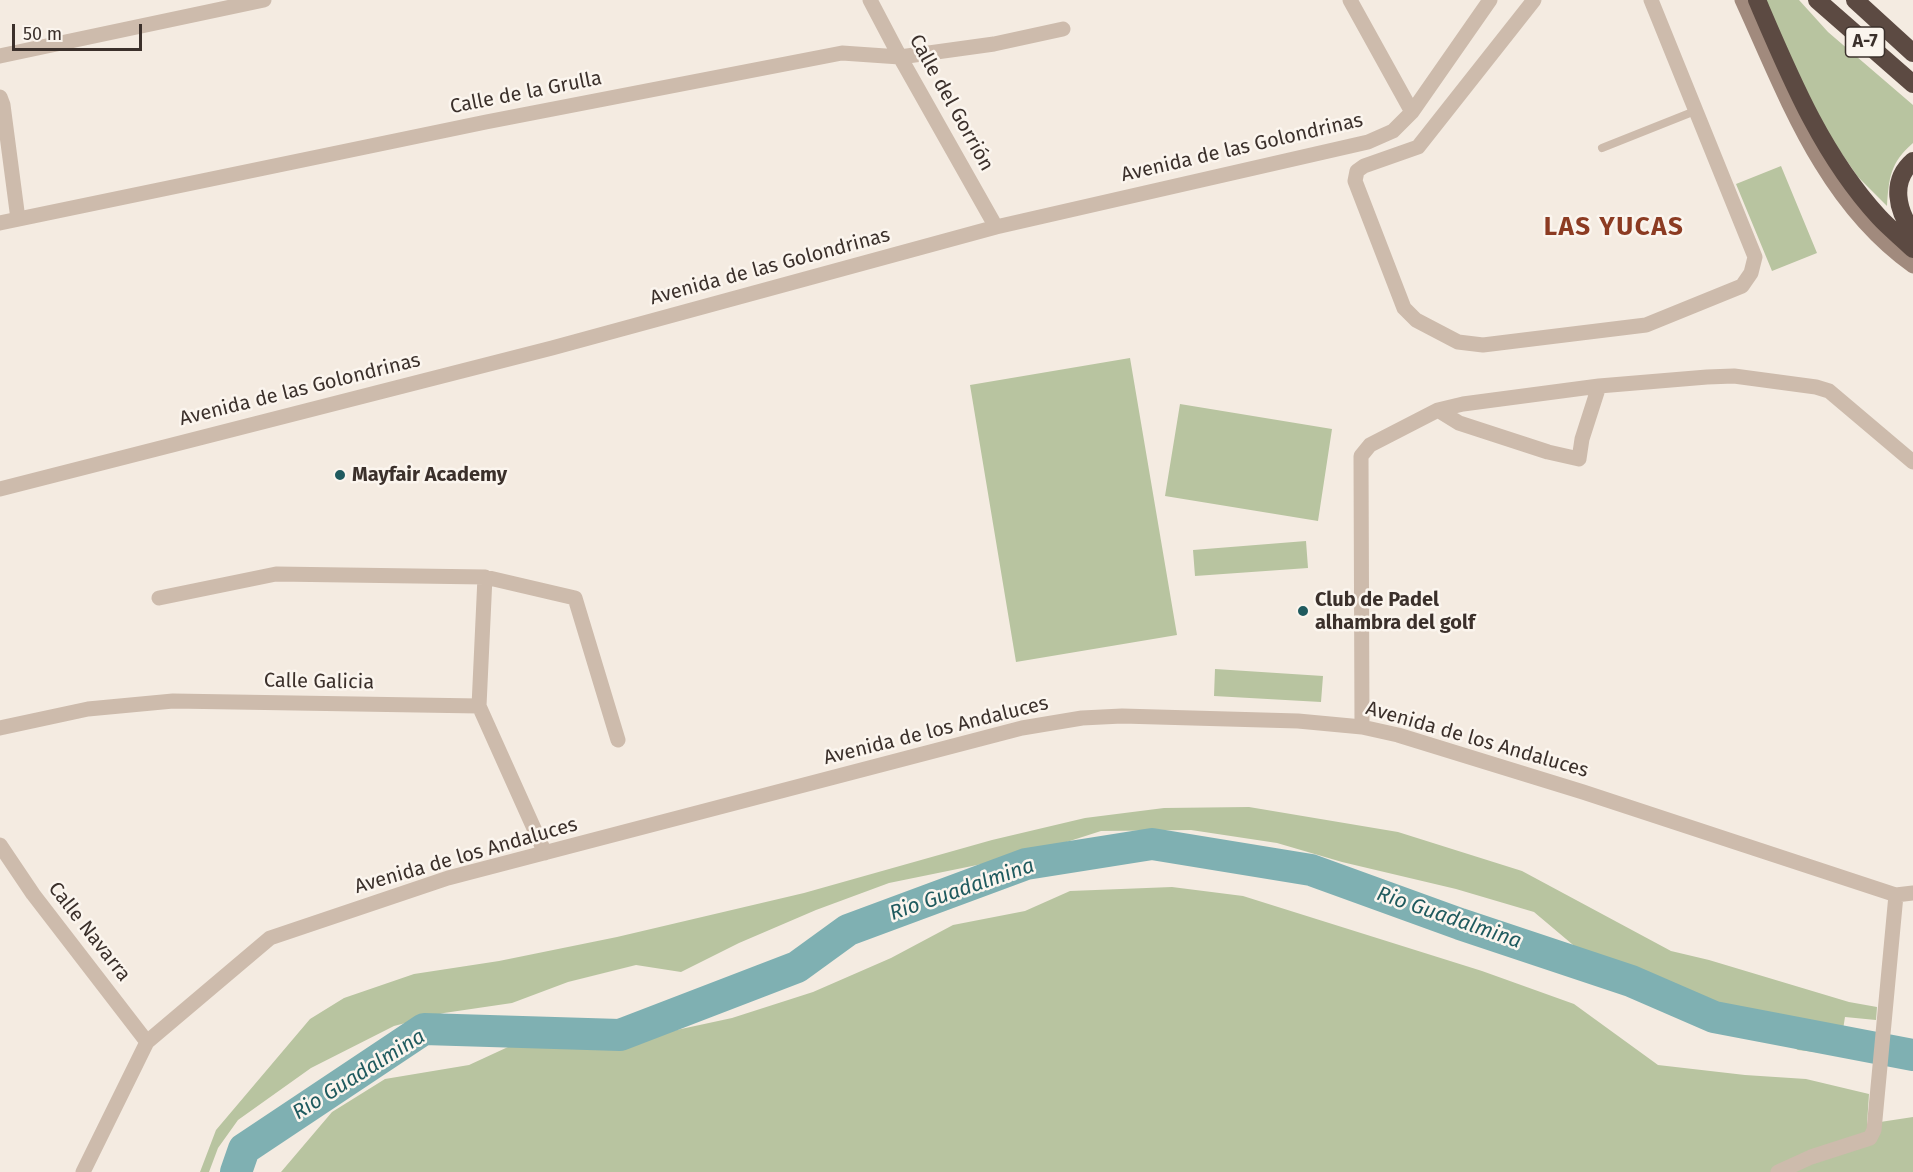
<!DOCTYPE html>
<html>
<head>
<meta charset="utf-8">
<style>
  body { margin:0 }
  #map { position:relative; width:1913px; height:1172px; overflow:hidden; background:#f4ebe1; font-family:"Fira Sans",sans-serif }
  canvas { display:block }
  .scale { position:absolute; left:12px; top:24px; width:130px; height:27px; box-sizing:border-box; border:3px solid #3b302b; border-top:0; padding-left:8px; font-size:18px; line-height:21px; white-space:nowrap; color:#3b302b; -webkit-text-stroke:4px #fbf5ee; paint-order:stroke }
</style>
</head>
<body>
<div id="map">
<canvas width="1913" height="1172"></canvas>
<div class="scale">50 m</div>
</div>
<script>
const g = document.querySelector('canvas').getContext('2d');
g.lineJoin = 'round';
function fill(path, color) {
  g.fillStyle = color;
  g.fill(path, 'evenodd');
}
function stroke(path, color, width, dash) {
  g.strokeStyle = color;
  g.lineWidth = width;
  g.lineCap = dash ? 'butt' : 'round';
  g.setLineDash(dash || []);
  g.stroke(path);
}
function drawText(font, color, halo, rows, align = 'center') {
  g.font = font + ' "Fira Sans",sans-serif';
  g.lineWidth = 5;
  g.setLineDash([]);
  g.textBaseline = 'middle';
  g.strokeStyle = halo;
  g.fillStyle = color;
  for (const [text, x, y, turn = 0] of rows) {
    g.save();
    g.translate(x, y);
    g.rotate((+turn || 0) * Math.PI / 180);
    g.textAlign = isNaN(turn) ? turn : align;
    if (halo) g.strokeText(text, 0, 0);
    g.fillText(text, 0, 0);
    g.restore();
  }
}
const green = new Path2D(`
  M 1764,0 L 1799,0 L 1828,32 L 1913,105 L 1913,143 C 1890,163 1889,178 1887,206 L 1858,177 L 1817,118 Z
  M 1781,166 L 1817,253 L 1772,271 L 1736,184 Z
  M 1130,358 L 1177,635 L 1016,662 L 970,385 Z
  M 1180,404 L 1332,429 L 1318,521 L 1165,496 Z
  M 1306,541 L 1308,568 L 1195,576 L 1193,550 Z
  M 1215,669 L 1323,676 L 1321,702 L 1214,696 Z
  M 1249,807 L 1398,832 L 1522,871 L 1671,951 L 1709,960 L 1849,1002 L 1877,1007 L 1876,1020 L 1845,1017 L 1839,1055 L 1798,1050 L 1768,1034 L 1732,1009 L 1656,995 L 1617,982 L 1534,912 L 1456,889 L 1342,862 L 1277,843 L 1191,830 L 1101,831 L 1026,855 L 889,883 L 816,910 L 739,943 L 681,972 L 636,965 L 568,982 L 512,1003 L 444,1013 L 394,1026 L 311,1068 L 238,1120 L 218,1148 L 209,1172 L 200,1172 L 216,1130 L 310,1019 L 344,998 L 414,974 L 499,961 L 617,937 L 804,893 L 992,840 L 1085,818 L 1164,808 Z
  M 1172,887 L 1243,896 L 1482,971 L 1574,1004 L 1658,1065 L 1745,1075 L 1806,1079 L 1869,1094 L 1867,1124 L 1913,1117 L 1913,1172 L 281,1172 L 332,1112 L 385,1079 L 469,1065 L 508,1047 L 578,1046 L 644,1037 L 732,1018 L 813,992 L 891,958 L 953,925 L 1025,911 L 1070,891 Z`);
const river = new Path2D(`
  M 236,1172 L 244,1149 L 424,1029 L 620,1035 L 797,967 L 848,930 L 1026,864 L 1152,844 L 1311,870 L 1460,924 L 1631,981 L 1714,1017 L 1913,1055`);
const lane = new Path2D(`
  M 1602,148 L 1695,111`);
const street = new Path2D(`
  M 870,0 L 900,57 L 996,227
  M 1350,0 L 1412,112
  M 1534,0 L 1418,147 L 1364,166 L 1357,171 L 1355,181 L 1404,308 L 1416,320 L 1458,342 L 1483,345 L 1646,325 L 1742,286 L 1751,273 L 1755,257 L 1651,0
  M 0,56 L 264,0
  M 0,97 L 3,105 L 18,219
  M 0,223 L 486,122 L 842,53 L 900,57 L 994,44 L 1063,29
  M 1438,410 L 1459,423 L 1548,452 L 1579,459 L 1582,439 L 1599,386
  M 0,489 L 552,348 L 996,227 L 1368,142 L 1393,131 L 1412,112 L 1490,0
  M 159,598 L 276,574 L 485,577
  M 479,706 L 485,577 L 575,598 L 618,740
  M 1362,727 L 1361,456 L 1370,445 L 1438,410 L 1463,404 L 1599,386 L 1707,377 L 1734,376 L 1816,387 L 1829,391 L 1913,462
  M 0,728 L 88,709 L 173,701 L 479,706 L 545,853
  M 0,845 L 33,894 L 147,1042
  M 83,1172 L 147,1042 L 270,938 L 448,878 L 1022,728 L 1082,718 L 1122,716 L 1298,721 L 1362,727 L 1398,735 L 1583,792 L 1896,895 L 1913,893
  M 1778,1172 L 1811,1157 L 1870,1138 L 1874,1130 L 1896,895`);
const secondary = new Path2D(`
  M 1742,0 C 1786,96 1823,202 1913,266`);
const highway = new Path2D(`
  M 1757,0 C 1790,77 1822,155 1879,217 C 1889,228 1902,238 1913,249
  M 1817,0 L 1913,84
  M 1855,0 L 1913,53
  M 1913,161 C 1890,181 1897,211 1913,232`);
const markers = [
  [340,475,6,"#1f5a5e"],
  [1303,611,6,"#1f5a5e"]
];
const shields = [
  [1865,42,39]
];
const shieldNames = [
  ["A-7",1865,42]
];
const streetNames = [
  ["Calle de la Grulla",526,93,-11],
  ["Calle del Gorrión",951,103,61],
  ["Avenida de las Golondrinas",1242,148,-13],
  ["Avenida de las Golondrinas",770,267,-15],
  ["Avenida de las Golondrinas",300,390,-14],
  ["Calle Galicia",319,682,1],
  ["Avenida de los Andaluces",936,731,-14],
  ["Avenida de los Andaluces",1477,740,16],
  ["Avenida de los Andaluces",466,856,-16],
  ["Calle Navarra",89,932,52]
];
const poiNames = [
  ["Mayfair Academy",352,475],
  ["Club de Padel",1315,600],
  ["alhambra del golf",1315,623]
];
const waterNames = [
  ["Rio Guadalmina",962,890,-19],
  ["Rio Guadalmina",1449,918,19],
  ["Rio Guadalmina",359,1075,-32]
];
const districtNames = [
  ["LAS YUCAS",1614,228]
];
fill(green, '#b8c4a0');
stroke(river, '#7fb0b2', 32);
stroke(lane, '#cdbbac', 8);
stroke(street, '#cdbbac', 15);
stroke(secondary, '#a18a7d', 15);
stroke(highway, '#5c4a42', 18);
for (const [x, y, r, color] of markers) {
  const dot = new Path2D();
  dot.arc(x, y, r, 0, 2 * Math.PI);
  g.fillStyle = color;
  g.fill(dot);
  stroke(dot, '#fbf5ee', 2);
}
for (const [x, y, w] of shields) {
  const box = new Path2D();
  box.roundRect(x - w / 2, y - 15, w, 30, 4.5);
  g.fillStyle = '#fbf5ee';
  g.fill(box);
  stroke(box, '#3b302b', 1.5);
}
drawText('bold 18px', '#3b302b', null, shieldNames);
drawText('20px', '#3b302b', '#fbf5ee', streetNames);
drawText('bold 20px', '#3b302b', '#fbf5ee', poiNames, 'left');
drawText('italic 21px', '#1f5a5e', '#fbf5ee', waterNames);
g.letterSpacing = '1.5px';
drawText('bold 26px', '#8c3b22', '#fbf5ee', districtNames);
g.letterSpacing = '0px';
</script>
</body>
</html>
